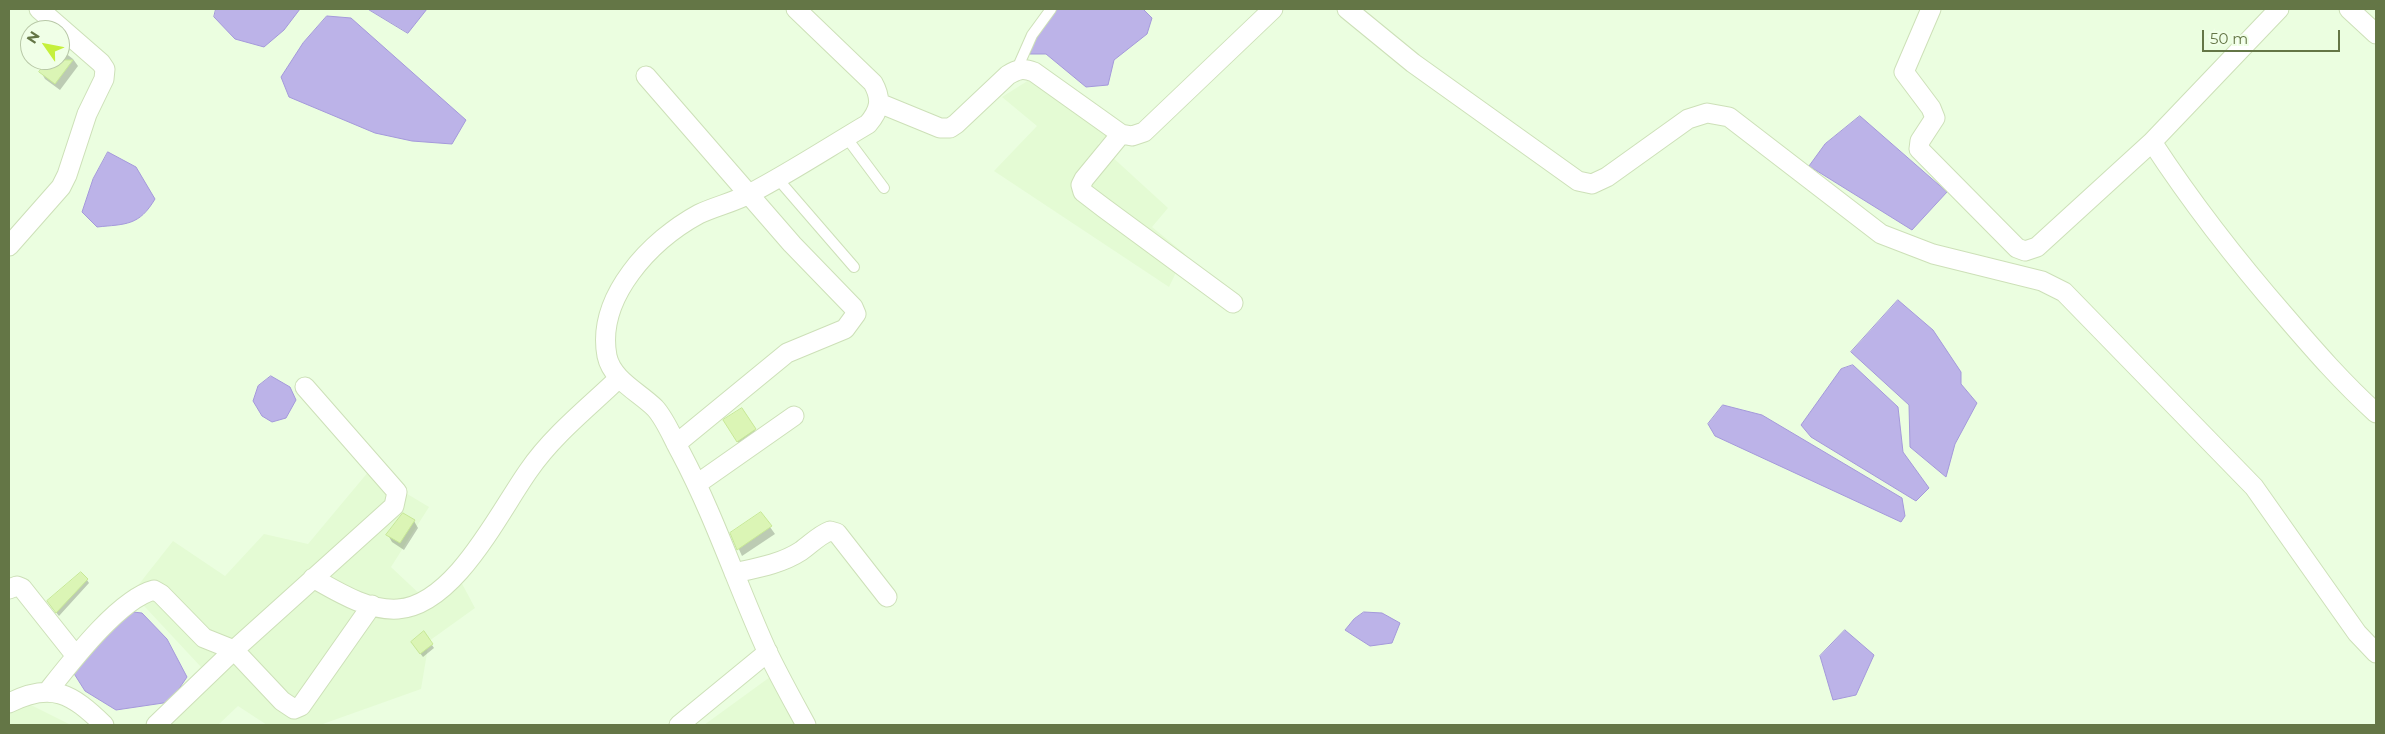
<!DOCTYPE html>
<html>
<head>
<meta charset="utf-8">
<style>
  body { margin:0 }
  #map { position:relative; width:2385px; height:734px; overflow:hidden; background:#ebfee0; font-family:Montserrat,sans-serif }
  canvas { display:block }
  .frame { position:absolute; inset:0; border:10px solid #647646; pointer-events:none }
  .north { position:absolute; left:20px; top:20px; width:50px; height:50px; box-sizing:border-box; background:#f0ffe7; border:1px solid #b8c8a7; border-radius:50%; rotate:303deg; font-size:14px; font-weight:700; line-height:20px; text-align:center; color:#647646 }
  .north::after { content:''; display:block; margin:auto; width:18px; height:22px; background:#c5f03c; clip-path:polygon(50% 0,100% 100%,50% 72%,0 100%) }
  .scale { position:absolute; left:2202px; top:30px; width:138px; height:22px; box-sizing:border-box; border:2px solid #647646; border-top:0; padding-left:6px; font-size:15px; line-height:18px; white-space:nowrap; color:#647646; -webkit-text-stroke:4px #f0ffe7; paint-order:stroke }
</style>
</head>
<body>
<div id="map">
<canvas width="2385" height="734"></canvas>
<div class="frame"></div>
<div class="north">N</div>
<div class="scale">50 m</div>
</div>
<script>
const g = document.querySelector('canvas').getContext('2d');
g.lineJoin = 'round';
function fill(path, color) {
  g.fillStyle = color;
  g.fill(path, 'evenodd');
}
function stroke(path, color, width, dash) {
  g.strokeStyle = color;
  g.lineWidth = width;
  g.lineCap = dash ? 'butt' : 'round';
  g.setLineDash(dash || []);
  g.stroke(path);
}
const residential = new Path2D(`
  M 1029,80 L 1118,126 L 1098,144 L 1168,208 L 1152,227 L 1185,254 L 1169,287 L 994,171 L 1037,126 L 1002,97 Z
  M 369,471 L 429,507 L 391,567 L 426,600 L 459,578 L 475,608 L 429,641 L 421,689 L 320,725 L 267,725 L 238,706 L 218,725 L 145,725 L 201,667 L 132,593 L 173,541 L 225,576 L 264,534 L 308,544 Z
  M 770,677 L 798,725 L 704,725 Z
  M 13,696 L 71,725 L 9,725 L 9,698 Z`);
const water = new Path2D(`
  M 216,9 L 300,9 L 284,30 L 264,47 L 235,39 L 214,17 Z
  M 368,9 L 427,9 L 408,33 Z
  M 1047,9 L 1143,9 L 1152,18 L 1147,34 L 1114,60 L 1108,85 L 1086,87 L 1046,54 L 1030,54 L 1039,24 Z
  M 327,16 L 351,18 L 466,120 L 452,144 L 412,141 L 375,133 L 289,97 L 281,77 L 303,43 Z
  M 1860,116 L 1947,192 L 1912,230 L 1809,166 L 1825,144 Z
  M 108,152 L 136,167 L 155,199 C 139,226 126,224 97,227 L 82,212 L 93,179 Z
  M 1898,300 L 1933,330 L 1961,372 L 1961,384 L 1977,403 L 1955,444 L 1946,477 L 1910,447 L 1909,405 L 1851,352 Z
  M 1853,365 L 1898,407 L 1903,452 L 1929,488 L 1916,501 L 1811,437 L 1801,425 L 1841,369 Z
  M 271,376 L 290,387 L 296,400 L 286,418 L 272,422 L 262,416 L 253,401 L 258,386 Z
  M 1723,405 L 1762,415 L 1902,498 L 1905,516 L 1901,522 L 1715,436 L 1708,424 Z
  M 115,610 L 142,613 L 167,639 L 187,677 L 170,702 L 116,710 L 85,691 L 73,672 Z
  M 1364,612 L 1382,613 L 1400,623 L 1392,643 L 1370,646 L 1345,630 L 1354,619 Z
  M 1845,630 L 1874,655 L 1856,695 L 1833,700 L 1820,656 Z`);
const shadow = new Path2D(`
  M 60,49 L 73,59 L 78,66 L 60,90 L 45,79 L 41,72 L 50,60 L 60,60 Z
  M 742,410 L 759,437 L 742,449 L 725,420 Z
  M 414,521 L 418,528 L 404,550 L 392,542 L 388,535 Z
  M 770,527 L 775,534 L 742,556 L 732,534 Z
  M 87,580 L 89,583 L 59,616 L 50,605 Z
  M 424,633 L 434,648 L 423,657 L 414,645 Z`);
const building = new Path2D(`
  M 48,60 L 73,60 L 55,84 L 39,72 Z
  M 742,408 L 756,429 L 737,442 L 723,420 Z
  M 761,512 L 772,526 L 737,550 L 730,533 Z
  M 403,513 L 415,520 L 400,543 L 386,535 Z
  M 81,572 L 88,579 L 56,613 L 47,601 Z
  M 424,631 L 433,644 L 420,654 L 411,642 Z`);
const lane = new Path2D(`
  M 1017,69 L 1032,35 L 1051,9
  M 846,137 L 884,188
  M 777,178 L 854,267`);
const street = new Path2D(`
  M 796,9 L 873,83 C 882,99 880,110 868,124 C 829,147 791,172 751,193 C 735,202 716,206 699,214 C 651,240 596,297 607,356 C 612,380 639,392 655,408 C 666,420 673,439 681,453 C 715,517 737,585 767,651 C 779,676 793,701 806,725
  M 1347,9 L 1413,63 L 1578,181 L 1592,184 L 1607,177 L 1688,119 L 1707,113 L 1729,117 L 1881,234 L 1933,254 L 2042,281 L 2064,292 L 2254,487 L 2357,633 L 2376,653
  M 1931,9 L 1904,72 L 1931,108 L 1935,118 L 1920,141 L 1919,149 L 2017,248 L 2025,251 L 2037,247 L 2152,142 C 2192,203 2237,261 2285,316 C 2315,351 2342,382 2376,413
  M 2349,9 L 2376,34
  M 646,76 L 792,244 L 853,307 L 856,314 L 845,329 L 787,353 L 676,444
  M 879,103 L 940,128 L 950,128 L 956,124 L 1008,75 C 1018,69 1023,68 1034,72 L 1121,134
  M 2152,142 L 2279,9
  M 9,246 L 61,187 L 67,175 L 87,114 L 104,79 L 105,69 L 101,63 L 39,9
  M 1233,303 L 1104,208 L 1083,192 L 1081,185 L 1084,179 L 1121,134 L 1132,136 L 1144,132 L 1273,9
  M 697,484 L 794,416
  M 734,573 C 757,568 781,564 801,551 C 811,544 819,535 830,531 L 837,533 L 887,597
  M 313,578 C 338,592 368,611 398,609 C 455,605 499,512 529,470 C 553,435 589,407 619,378
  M 9,589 L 17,586 L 22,588 L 76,656
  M 48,691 C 71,662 119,599 154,590 L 161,594 L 204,638 L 234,650 L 282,701 L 294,709 L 301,706 L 372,605
  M 9,703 C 52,681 72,694 104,725
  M 156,725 L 234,650 L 394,506 L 397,492 L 305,387
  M 679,725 L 768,652`);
fill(residential, '#e4fbd4');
fill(water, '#bcb3e8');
stroke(water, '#a499da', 1);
fill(shadow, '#0003');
fill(building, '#dbf5b5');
stroke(building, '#c7e895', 1);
stroke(lane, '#cde0b8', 12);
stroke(street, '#cde0b8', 21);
stroke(lane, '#fff', 10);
stroke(street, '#fff', 19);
</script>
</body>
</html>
